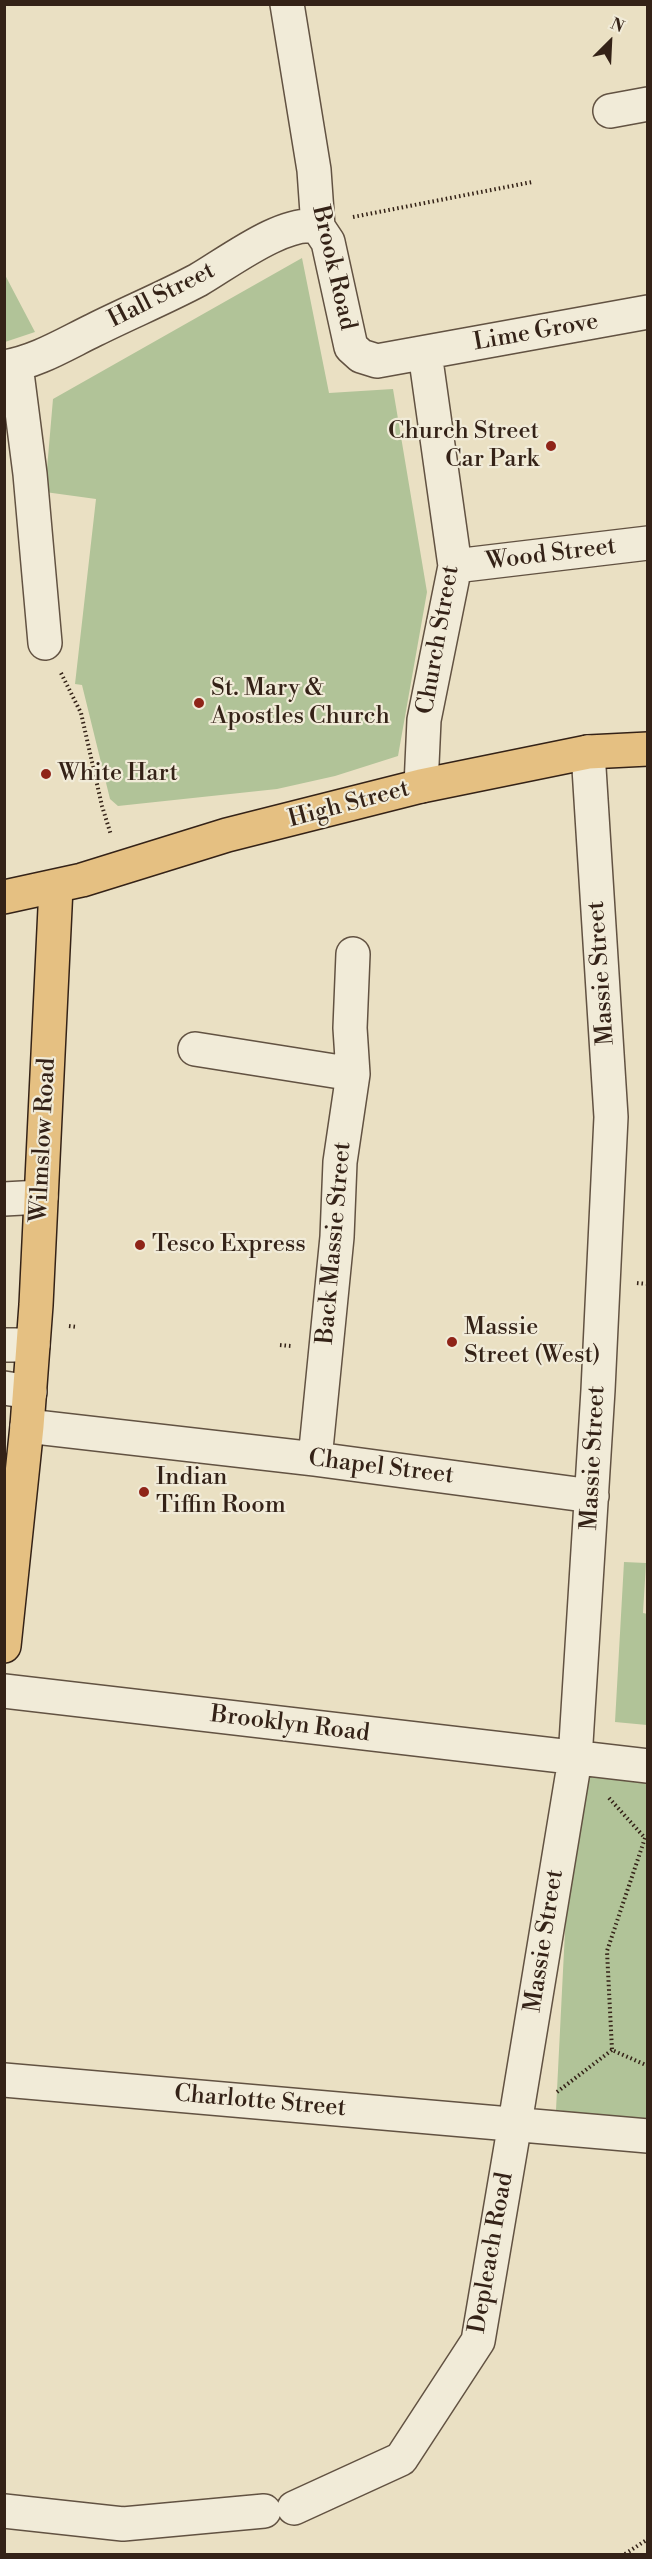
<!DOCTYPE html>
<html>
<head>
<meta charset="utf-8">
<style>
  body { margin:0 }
  #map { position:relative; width:652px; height:2559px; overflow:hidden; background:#eae0c3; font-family:"Libre Bodoni",serif }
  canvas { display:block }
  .frame { position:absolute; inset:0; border:6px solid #342217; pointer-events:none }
  .north { position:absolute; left:580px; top:12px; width:60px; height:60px; -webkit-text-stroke:4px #f1ebd8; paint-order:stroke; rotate:24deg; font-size:16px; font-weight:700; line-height:24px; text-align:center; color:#342217 }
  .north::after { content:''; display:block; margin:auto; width:21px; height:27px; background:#342217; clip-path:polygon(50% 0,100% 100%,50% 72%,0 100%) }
</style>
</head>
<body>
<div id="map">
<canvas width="652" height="2559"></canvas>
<div class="frame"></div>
<div class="north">N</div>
</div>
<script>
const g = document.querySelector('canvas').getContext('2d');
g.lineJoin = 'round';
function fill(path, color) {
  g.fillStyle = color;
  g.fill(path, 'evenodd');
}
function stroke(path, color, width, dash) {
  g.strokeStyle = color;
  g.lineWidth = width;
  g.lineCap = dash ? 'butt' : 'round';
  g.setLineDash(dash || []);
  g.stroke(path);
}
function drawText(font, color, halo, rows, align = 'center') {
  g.font = font + ' "Libre Bodoni",serif';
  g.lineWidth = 4.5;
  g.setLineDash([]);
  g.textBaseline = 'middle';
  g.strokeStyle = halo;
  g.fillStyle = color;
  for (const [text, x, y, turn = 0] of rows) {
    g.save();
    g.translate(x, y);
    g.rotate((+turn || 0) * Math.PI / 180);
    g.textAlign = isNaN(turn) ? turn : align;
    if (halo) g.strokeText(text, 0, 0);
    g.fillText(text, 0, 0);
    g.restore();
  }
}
const green = new Path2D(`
  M 302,258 L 329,393 L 393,389 L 427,592 L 398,756 L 335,776 L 277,789 L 118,806 L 110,799 L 82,685 L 75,684 L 96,499 L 45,492 L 53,399 Z
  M 4,273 L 35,332 L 5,342 L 4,342 Z
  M 624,1562 L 646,1563 L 643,1613 L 648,1614 L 647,1725 L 615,1722 Z
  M 573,1772 L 647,1778 L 647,2121 L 556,2110 Z`);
const path = new Path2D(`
  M 353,217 L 532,182
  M 61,673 L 81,713 L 102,806 L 111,835
  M 637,1283 L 648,1284
  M 69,1326 L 77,1327
  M 280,1345 L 291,1346
  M 609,1798 L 645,1838
  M 645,1838 L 607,1951 L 612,2050 L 648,2066
  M 557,2092 L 612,2050
  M 625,2554 L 648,2539`);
const minor = new Path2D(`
  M 287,4 L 314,170 L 318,227 L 328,242 L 351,347 L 361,356 L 377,361 L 648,312
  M 610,111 L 648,104
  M 16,365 L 30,474 L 45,643
  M 4,367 C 36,362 65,344 94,330 C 128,313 164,298 198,280 C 226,264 286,218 318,227
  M 455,566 L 648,543
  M 421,786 L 424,720 L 455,566 L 425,353
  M 195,1049 L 353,1074
  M 4,1199 L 41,1197
  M 4,1345 L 33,1345
  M 4,1388 L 30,1392
  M 27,1426 L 315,1459 L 592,1496
  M 315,1459 L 337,1237 L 340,1162 L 353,1074 L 350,1028 L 353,954
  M 4,1691 L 648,1766
  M 4,2080 L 648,2136
  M 294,2508 L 401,2459 L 478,2341 L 515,2123 L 575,1759 L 598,1390 L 611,1117 L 588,752
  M 4,2511 L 123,2524 L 264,2511`);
const major = new Path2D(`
  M 4,897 L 82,880 L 227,835 L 421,786 L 588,752 L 648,749
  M 4,1646 L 27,1426 L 36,1305 L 56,887`);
const markers = [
  [551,446,6,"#8f2418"],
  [199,703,6,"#8f2418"],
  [46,774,6,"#8f2418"],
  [140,1245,6,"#8f2418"],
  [452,1342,6,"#8f2418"],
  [144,1492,6,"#8f2418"]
];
const streetNames = [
  ["Brook Road",333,268,77],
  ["Hall Street",162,296,-27],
  ["Lime Grove",536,333,-10],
  ["Wood Street",551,555,-7],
  ["Church Street",439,640,-80],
  ["High Street",349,805,-15],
  ["Massie Street",602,973,-94],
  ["Wilmslow Road",44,1140,-87],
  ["Back Massie Street",335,1243,-85],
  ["Massie Street",594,1458,-87],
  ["Chapel Street",381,1468,7],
  ["Brooklyn Road",290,1725,7],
  ["Massie Street",545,1941,-81],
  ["Charlotte Street",260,2102,5],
  ["Depleach Road",492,2253,-80]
];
const poiNames = [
  ["Church Street",539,432,"right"],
  ["Car Park",539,460,"right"],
  ["St. Mary &",211,689],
  ["Apostles Church",211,717],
  ["White Hart",58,774],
  ["Tesco Express",152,1245],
  ["Massie",464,1328],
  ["Street (West)",464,1356],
  ["Indian",156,1478],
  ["Tiffin Room",156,1506]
];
fill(green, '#b1c398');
stroke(minor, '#625242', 36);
stroke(major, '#342217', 36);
stroke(path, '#342217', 4, [1.5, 3]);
stroke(minor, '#f1ebd8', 33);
stroke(major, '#e5c082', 33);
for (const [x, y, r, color] of markers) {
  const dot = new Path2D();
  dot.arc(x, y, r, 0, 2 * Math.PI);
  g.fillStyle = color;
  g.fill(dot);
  stroke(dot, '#f1ebd8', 2);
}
drawText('24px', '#342217', '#f1ebd8', streetNames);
drawText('24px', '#342217', '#f1ebd8', poiNames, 'left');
</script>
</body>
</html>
